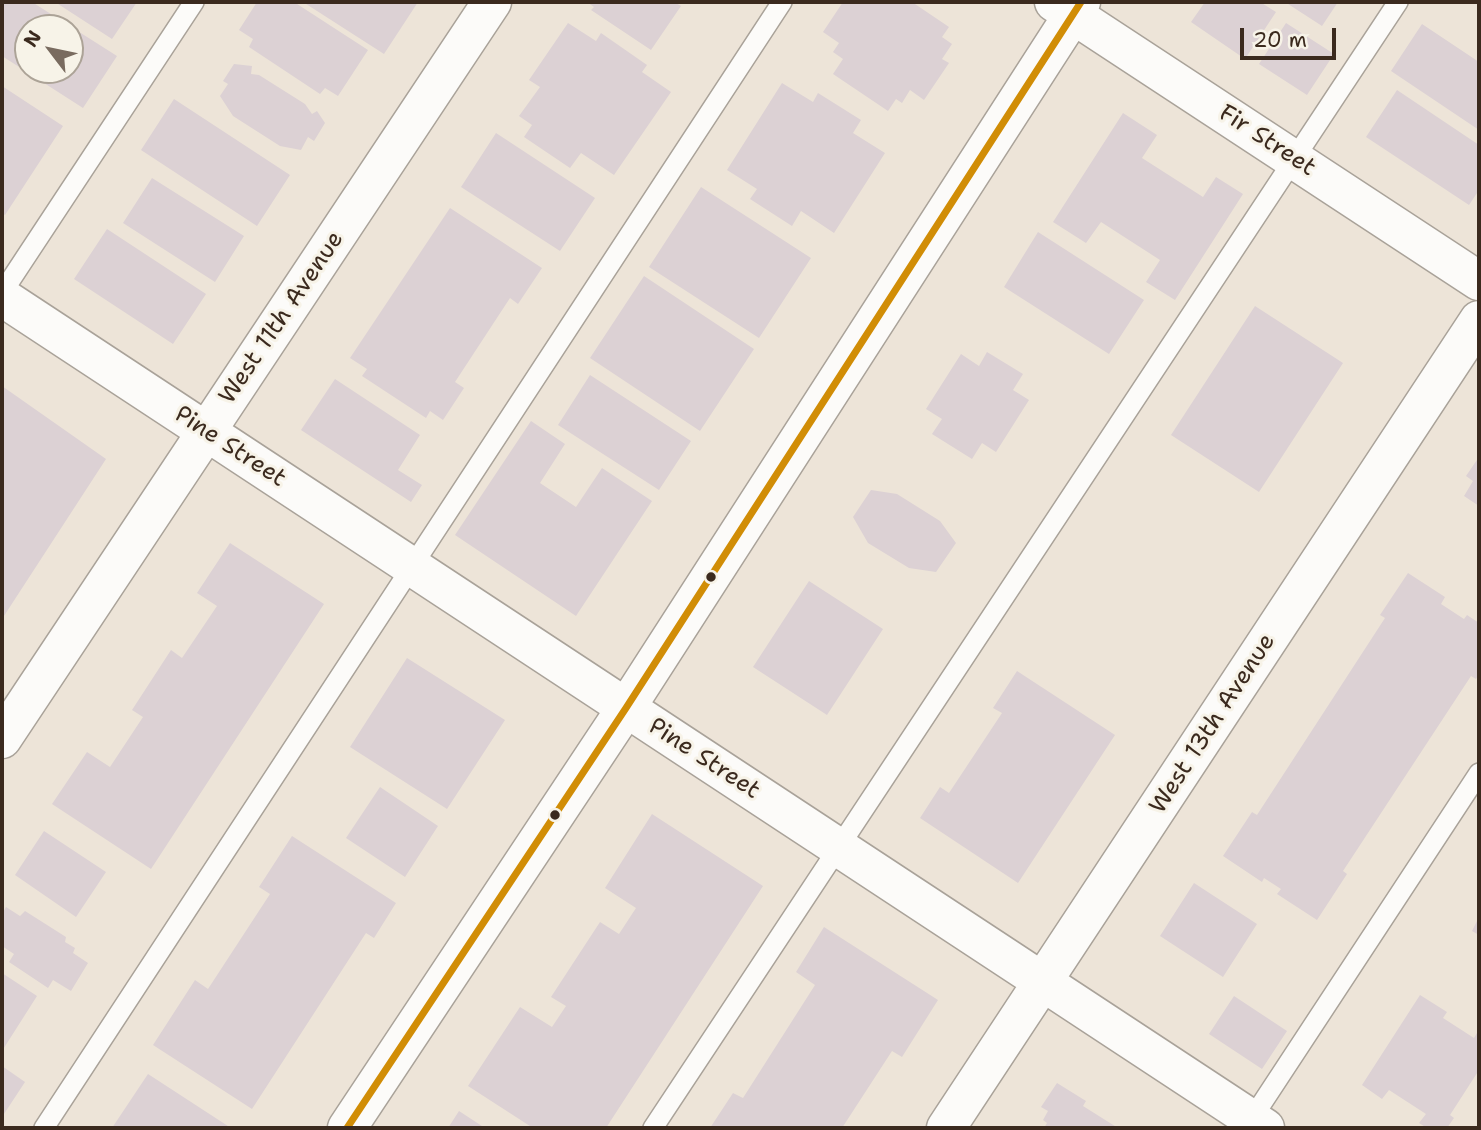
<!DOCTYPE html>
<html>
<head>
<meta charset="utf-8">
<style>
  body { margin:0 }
  #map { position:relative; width:1481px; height:1130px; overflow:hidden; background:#ede4d8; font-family:"Shantell Sans",sans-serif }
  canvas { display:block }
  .frame { position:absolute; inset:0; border:4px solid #3b2a1e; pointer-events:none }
  .north { position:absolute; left:14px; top:14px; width:70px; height:70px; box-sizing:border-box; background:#f7f3e8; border:2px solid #aca397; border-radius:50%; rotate:302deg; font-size:19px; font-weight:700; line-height:28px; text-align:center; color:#3b2a1e }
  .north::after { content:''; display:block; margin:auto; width:24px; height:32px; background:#796b5f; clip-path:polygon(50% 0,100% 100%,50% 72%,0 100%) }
  .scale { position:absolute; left:1240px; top:28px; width:96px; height:32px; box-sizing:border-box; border:4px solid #3b2a1e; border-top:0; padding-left:9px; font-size:21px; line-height:24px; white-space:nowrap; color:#3b2a1e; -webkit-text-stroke:5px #f7f3e8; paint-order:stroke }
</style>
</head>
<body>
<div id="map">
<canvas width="1481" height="1130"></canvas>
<div class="frame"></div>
<div class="north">N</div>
<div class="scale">20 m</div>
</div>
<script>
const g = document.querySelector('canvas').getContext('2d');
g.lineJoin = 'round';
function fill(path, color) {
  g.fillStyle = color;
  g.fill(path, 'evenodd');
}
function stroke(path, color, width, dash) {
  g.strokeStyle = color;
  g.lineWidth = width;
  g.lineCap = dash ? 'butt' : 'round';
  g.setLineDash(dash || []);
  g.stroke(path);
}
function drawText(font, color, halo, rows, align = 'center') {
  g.font = font + ' "Shantell Sans",sans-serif';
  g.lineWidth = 6;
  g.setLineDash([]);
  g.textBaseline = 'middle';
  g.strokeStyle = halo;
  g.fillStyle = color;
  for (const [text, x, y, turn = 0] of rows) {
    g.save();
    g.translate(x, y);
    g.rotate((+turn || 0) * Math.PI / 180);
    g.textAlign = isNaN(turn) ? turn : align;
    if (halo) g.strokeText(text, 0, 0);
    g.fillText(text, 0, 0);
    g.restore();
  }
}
const building = new Path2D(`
  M 4,2 L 32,2 L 117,56 L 83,108 L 2,56 ZM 28,28 L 70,28 L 70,70 L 28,70 Z
  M 55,2 L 137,2 L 112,39 Z
  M 257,2 L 294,2 L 368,50 L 338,96 L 325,88 L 320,94 L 249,47 L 253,39 L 239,30 Z
  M 303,2 L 418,2 L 384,54 Z
  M 587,2 L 674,2 L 681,6 L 651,50 L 591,10 L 594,7 Z
  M 843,2 L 912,2 L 949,27 L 942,37 L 952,44 L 942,59 L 949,63 L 924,100 L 910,90 L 902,103 L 896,99 L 888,111 L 833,74 L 843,59 L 833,52 L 839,43 L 823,32 Z
  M 1205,2 L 1260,2 L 1276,12 L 1245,59 L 1191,22 Z
  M 1285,2 L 1338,2 L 1322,26 Z
  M 568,23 L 596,41 L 601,33 L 647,65 L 642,72 L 671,92 L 614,175 L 581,153 L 570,168 L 524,137 L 532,125 L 519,116 L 540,87 L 529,80 Z
  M 1286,23 L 1334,54 L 1307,95 L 1259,64 Z
  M 1422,24 L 1479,62 L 1479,130 L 1391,71 Z
  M 234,64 L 252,66 L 251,74 L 259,75 L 305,104 L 312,114 L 317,111 L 325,123 L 314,141 L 308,137 L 301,150 L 280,146 L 233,116 L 220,96 L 228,84 L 223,81 Z
  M 782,83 L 813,102 L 818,93 L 861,120 L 853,133 L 885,153 L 834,233 L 801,211 L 792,226 L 750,199 L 757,189 L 727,170 Z
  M 2,86 L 63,126 L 5,215 L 2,213 Z
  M 1397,90 L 1479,145 L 1479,190 L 1469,205 L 1366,137 Z
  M 174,99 L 290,175 L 257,226 L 141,150 Z
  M 1123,113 L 1157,135 L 1142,158 L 1203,197 L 1216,177 L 1243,194 L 1175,300 L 1146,282 L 1160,260 L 1101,222 L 1086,243 L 1053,222 Z
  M 496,133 L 595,198 L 560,251 L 461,187 Z
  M 152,178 L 244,236 L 215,282 L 123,223 Z
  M 701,187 L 811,258 L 759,338 L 649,267 Z
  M 450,208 L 542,268 L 518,304 L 510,298 L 455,382 L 464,388 L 443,420 L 430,411 L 426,418 L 362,376 L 367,369 L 350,358 Z
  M 107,229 L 206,294 L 173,344 L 74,279 Z
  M 1038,232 L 1144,300 L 1109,354 L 1004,287 Z
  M 644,276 L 754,349 L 700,431 L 590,358 Z
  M 1255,306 L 1343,363 L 1259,492 L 1171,435 Z
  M 987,352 L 1023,374 L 1013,390 L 1029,400 L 996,452 L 982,443 L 972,459 L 932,434 L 942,419 L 926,409 L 961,354 L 979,366 Z
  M 590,375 L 691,441 L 659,490 L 558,425 Z
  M 335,379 L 420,435 L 398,470 L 422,485 L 411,502 L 301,430 Z
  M 2,386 L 106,459 L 2,619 Z
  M 531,421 L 565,444 L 540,483 L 576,507 L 602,468 L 652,501 L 576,616 L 455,535 Z
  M 1479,457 L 1479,506 L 1464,496 L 1473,481 L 1466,476 Z
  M 871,490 L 897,494 L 940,521 L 956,543 L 936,572 L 909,568 L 868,543 L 853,517 Z
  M 230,543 L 324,604 L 151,869 L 52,804 L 87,752 L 110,767 L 143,717 L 132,710 L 171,650 L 182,658 L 217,606 L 197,593 Z
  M 1408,573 L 1445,597 L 1441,604 L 1464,619 L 1467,615 L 1479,623 L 1479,674 L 1476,679 L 1471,676 L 1343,871 L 1347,874 L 1317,920 L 1277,894 L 1281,889 L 1264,878 L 1262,882 L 1223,856 L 1252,812 L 1257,815 L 1385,618 L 1380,615 Z
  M 809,581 L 883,629 L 827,715 L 753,667 Z
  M 407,658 L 505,720 L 447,809 L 350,747 Z
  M 1017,671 L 1115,735 L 1018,883 L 920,818 L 940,787 L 949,793 L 1002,713 L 993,708 Z
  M 380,787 L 438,826 L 405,877 L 346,838 Z
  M 652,814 L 763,886 L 606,1128 L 533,1128 L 468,1086 L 520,1007 L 552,1027 L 566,1006 L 551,997 L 600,922 L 619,934 L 636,908 L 605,888 Z
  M 44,831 L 106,872 L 76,917 L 15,875 Z
  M 292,836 L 396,903 L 374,938 L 366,933 L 252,1109 L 153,1045 L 195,980 L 208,989 L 270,894 L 259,887 Z
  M 1194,883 L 1257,924 L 1223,977 L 1160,936 Z
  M 6,907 L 20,916 L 25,911 L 66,937 L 65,942 L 75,948 L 73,953 L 88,963 L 71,991 L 53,980 L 48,988 L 9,962 L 14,954 L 2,946 L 2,914 Z
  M 1479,917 L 1479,935 L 1472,931 Z
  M 824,927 L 938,1000 L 902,1057 L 892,1051 L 842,1128 L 710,1128 L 733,1093 L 743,1098 L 815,985 L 796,972 Z
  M 2,973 L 37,996 L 2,1051 Z
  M 1420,995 L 1447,1012 L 1443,1018 L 1474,1038 L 1477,1033 L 1479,1035 L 1479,1070 L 1450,1115 L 1454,1118 L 1447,1128 L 1427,1128 L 1419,1123 L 1426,1114 L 1389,1090 L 1382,1099 L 1362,1085 Z
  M 1234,996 L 1287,1031 L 1262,1069 L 1209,1034 Z
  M 2,1066 L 25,1082 L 2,1117 Z
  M 148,1074 L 231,1128 L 112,1128 Z
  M 1057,1083 L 1086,1101 L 1083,1106 L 1118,1128 L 1044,1128 L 1047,1123 L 1043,1120 L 1048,1111 L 1041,1107 Z
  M 459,1111 L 485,1128 L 448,1128 Z`);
const service = new Path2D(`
  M 2,293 L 194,2
  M 1249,1123 L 1479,773
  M 44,1128 L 782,2
  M 653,1128 L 1398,2`);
const minor = new Path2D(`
  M 2,297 L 1265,1128
  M 2,739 L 492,2
  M 946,1128 L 1479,320`);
const tertiary = new Path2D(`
  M 1054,2 L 1479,281
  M 347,1128 L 626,708 L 1081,2`);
const bus1 = new Path2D(`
  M 347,1128 L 626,708 L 1081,2`);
const markers = [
  [711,577,6,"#3b2a1e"],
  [555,815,6,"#3b2a1e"]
];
const streetNames = [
  ["Fir Street",1267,141,33],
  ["West 11th Avenue",282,318,-56],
  ["Pine Street",230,447,33],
  ["West 13th Avenue",1213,724,-57],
  ["Pine Street",704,759,33]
];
fill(building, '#dcd1d4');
stroke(service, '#a9a299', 22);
stroke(minor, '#a9a299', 41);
stroke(tertiary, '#a9a299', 41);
stroke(service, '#fcfbf9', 19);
stroke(minor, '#fcfbf9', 38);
stroke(tertiary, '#fcfbf9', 38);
stroke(bus1, '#d18d06', 7);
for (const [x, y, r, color] of markers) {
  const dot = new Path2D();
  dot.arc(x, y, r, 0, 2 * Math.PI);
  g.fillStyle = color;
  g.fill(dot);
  stroke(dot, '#f7f3e8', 2.5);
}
drawText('24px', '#3b2a1e', '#f7f3e8', streetNames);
</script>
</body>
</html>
